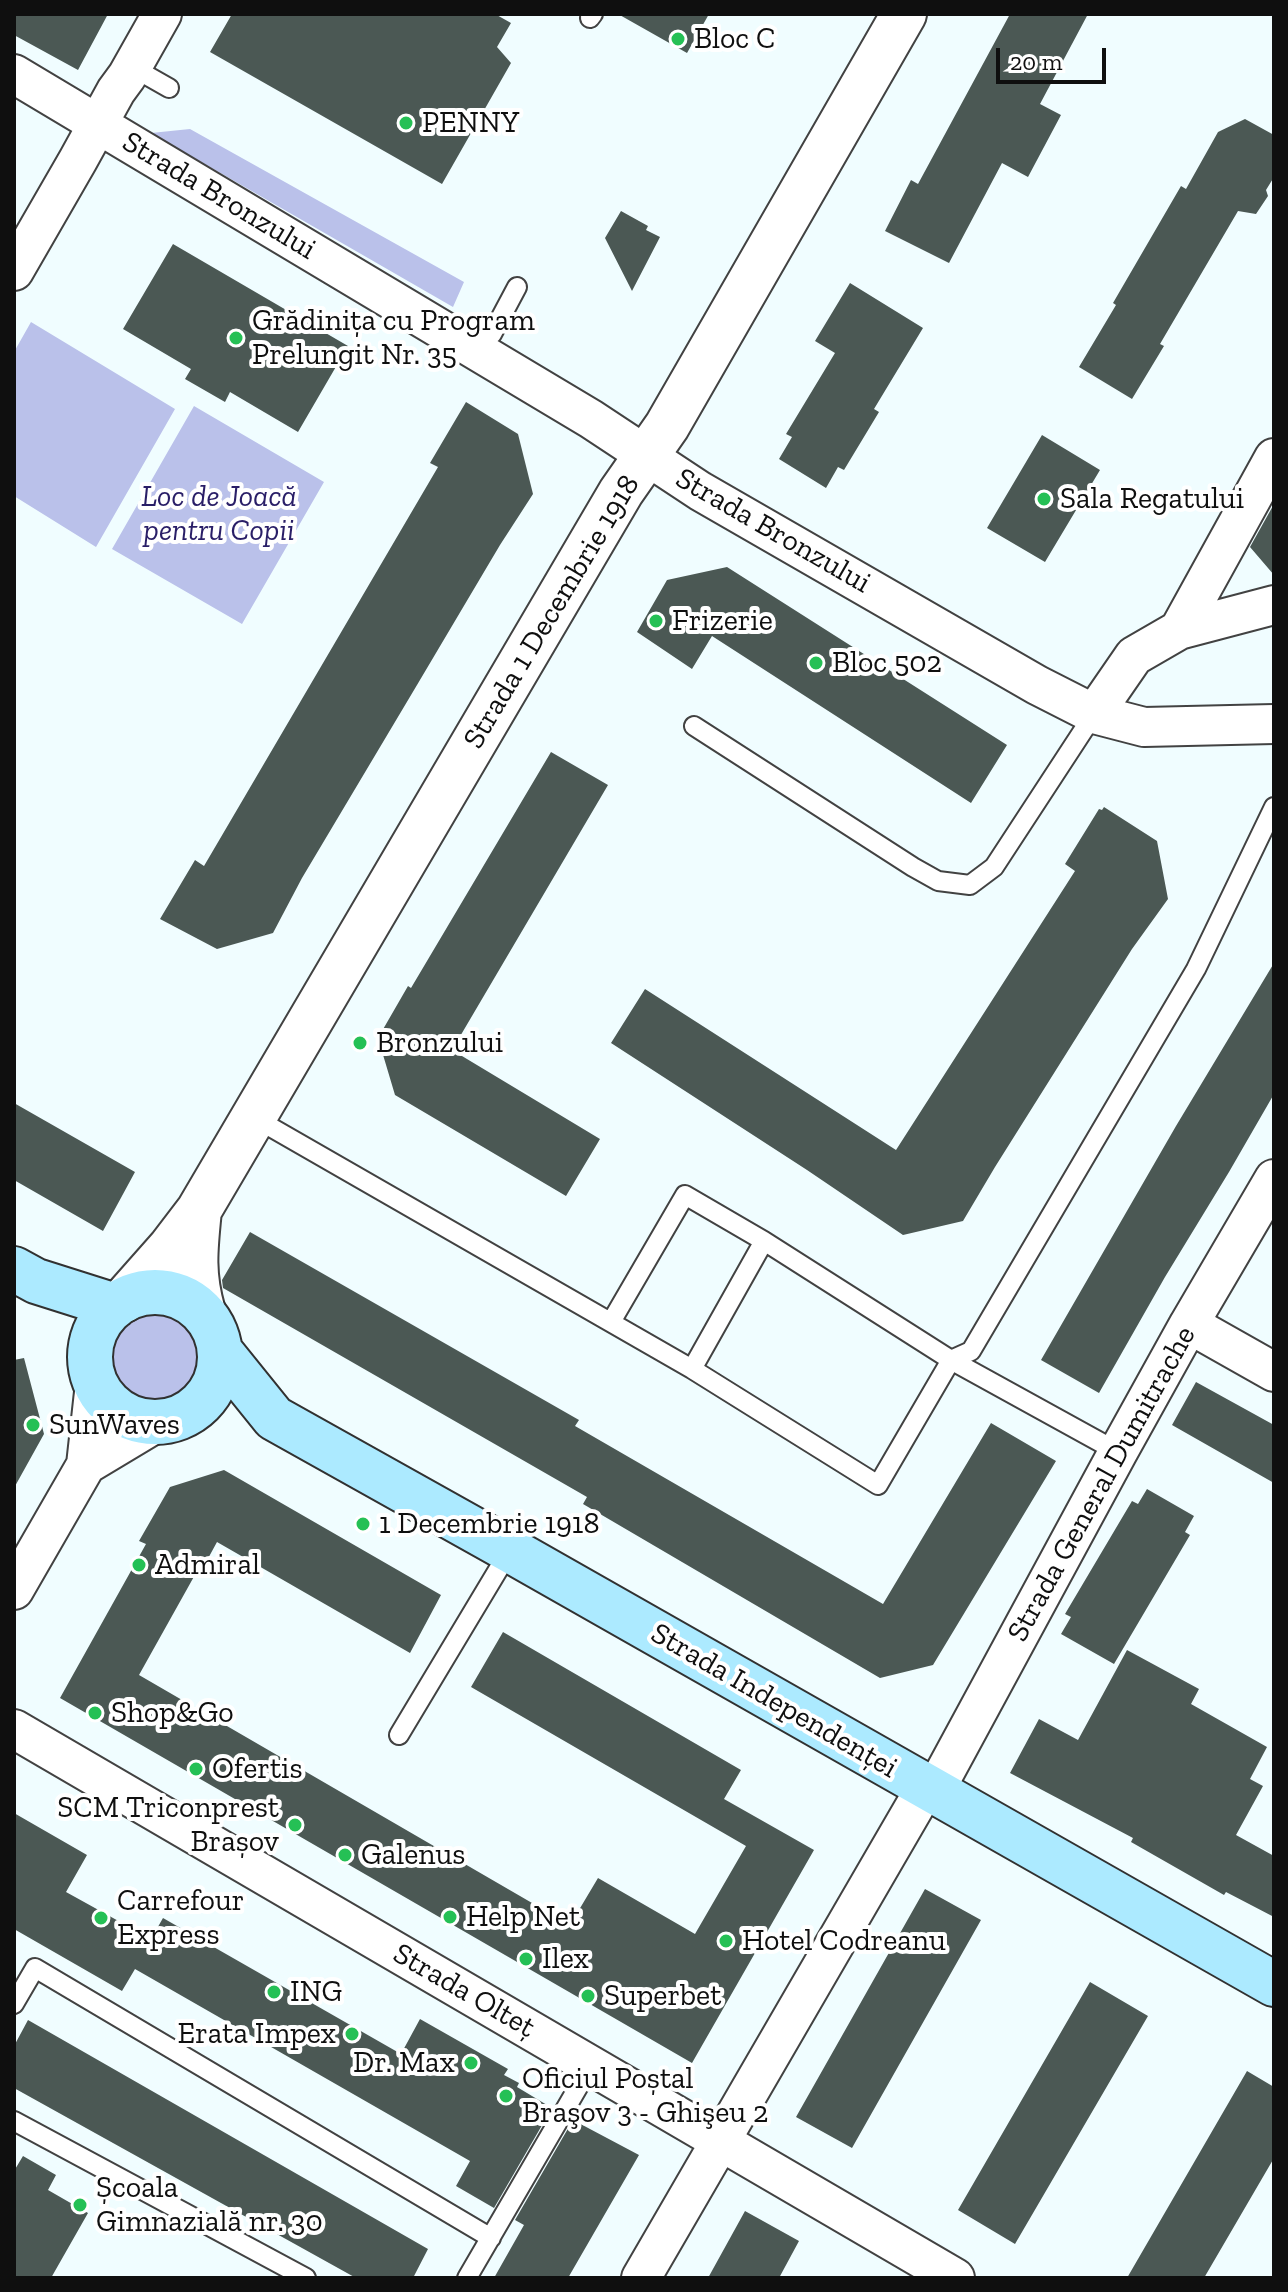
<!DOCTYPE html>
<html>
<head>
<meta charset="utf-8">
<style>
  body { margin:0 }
  #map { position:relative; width:1288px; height:2292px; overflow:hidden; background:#f0fdff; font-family:"Zilla Slab",serif }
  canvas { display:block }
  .frame { position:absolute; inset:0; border:16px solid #0f0f0f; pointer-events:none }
  .scale { position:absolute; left:996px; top:48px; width:110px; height:36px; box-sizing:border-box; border:4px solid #0f0f0f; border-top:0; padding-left:10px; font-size:24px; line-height:28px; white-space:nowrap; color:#0f0f0f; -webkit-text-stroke:6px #fff; paint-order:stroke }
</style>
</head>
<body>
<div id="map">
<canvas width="1288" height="2292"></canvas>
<div class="frame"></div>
<div class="scale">20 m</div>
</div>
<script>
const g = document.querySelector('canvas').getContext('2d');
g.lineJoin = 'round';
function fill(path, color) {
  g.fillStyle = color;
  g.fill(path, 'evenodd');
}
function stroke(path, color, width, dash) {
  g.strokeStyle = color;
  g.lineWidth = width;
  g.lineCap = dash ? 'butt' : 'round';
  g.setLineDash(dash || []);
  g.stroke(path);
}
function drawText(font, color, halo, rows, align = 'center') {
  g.font = font + ' "Zilla Slab",serif';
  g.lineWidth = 8;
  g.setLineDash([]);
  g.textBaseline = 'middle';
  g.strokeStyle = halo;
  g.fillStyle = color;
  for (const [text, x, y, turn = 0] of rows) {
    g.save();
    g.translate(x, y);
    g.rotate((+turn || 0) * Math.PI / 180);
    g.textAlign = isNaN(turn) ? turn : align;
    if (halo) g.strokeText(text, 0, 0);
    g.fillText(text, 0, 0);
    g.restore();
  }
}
const green = new Path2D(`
  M 190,129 L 464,282 L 453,307 L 151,133 Z
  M 31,322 L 175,409 L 96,547 L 14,496 L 14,352 Z
  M 194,406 L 324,482 L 242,624 L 112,549 Z
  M113 1357a42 42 0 1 1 84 0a42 42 0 1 1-84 0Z`);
const building = new Path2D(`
  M 14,14 L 108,14 L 78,70 L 14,35 Z
  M 232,14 L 495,14 L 511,23 L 497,47 L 511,63 L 442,184 L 210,52 Z
  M 618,14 L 709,14 L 687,53 Z
  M 1010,14 L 1088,14 L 1040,104 L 1061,115 L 1028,177 L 1002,163 L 949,263 L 885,231 L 911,180 L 918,184 Z
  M 1245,119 L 1274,135 L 1274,177 L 1266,190 L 1268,196 L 1256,214 L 1238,211 L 1160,344 L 1164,346 L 1132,399 L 1079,367 L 1116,305 L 1113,303 L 1181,186 L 1186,189 L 1218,132 Z
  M 621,211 L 648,226 L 646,230 L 660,237 L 632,291 L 605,238 Z
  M 173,244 L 348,346 L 298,432 L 230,392 L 225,402 L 185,379 L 191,369 L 123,329 Z
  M 850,283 L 923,328 L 874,409 L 879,412 L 844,470 L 838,467 L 826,488 L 779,459 L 792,437 L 786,434 L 835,353 L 815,341 Z
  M 466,402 L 518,434 L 533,494 L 500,545 L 417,685 L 302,878 L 273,933 L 217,949 L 160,919 L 195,860 L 204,866 L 438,467 L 430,463 Z
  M 1042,435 L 1100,470 L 1045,562 L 987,528 Z
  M 1274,504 L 1274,575 L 1250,547 Z
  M 727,567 L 1007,745 L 971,803 L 712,636 L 692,669 L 637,632 L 667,580 Z
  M 551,752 L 608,785 L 452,1050 L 600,1139 L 566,1196 L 395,1095 L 378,1038 L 408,986 L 411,988 Z
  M 1104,807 L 1157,841 L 1168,899 L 1132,949 L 995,1167 L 963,1221 L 903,1235 L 807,1170 L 611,1043 L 645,989 L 896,1150 L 1075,871 L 1065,864 L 1099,809 L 1102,810 Z
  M 1274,963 L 1274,1094 L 1229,1172 L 1165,1277 L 1099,1393 L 1041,1360 L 1176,1126 Z
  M 14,1103 L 135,1172 L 103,1231 L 14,1180 Z
  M 250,1232 L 579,1420 L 575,1426 L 883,1604 L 991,1423 L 1056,1461 L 933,1665 L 880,1678 L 583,1504 L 587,1497 L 223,1288 L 222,1280 Z
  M 24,1358 L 44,1434 L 14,1488 L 14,1360 Z
  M 1196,1382 L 1274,1425 L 1274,1483 L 1172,1425 Z
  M 224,1470 L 441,1595 L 410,1653 L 217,1542 L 199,1575 L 196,1573 L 139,1675 L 570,1925 L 598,1878 L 695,1934 L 746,1846 L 471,1687 L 503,1632 L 741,1770 L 724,1799 L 814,1850 L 692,2063 L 60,1698 L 146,1544 L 139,1541 L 170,1487 Z
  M 1147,1489 L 1194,1516 L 1185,1532 L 1190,1535 L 1114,1664 L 1061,1634 L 1071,1617 L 1065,1614 L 1132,1501 L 1138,1504 Z
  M 1127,1650 L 1199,1689 L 1191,1704 L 1267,1747 L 1250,1779 L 1263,1786 L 1236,1835 L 1274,1856 L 1274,1917 L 1226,1892 L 1224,1895 L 1131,1842 L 1133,1838 L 1010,1773 L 1039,1719 L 1078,1740 Z
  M 14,1813 L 87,1855 L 66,1892 L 151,1939 L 163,1918 L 401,2054 L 420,2019 L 508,2069 L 504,2075 L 519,2083 L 517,2087 L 552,2108 L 494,2208 L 456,2186 L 470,2161 L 135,1969 L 122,1991 L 14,1929 Z
  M 925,1889 L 981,1920 L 852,2148 L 796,2117 Z
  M 1090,1982 L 1148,2016 L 1015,2244 L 958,2210 Z
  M 28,2020 L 428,2249 L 413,2278 L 356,2278 L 14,2088 L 14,2046 Z
  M 1247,2071 L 1274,2087 L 1274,2158 L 1204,2278 L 1127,2278 Z
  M 573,2120 L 639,2155 L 568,2278 L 494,2278 L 524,2225 L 515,2220 Z
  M 23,2156 L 56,2175 L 48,2190 L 88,2213 L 51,2278 L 14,2278 L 14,2171 Z
  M 745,2211 L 799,2241 L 779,2278 L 708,2278 Z`);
const service = new Path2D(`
  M 590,18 L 593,14
  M 132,67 L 169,88
  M 461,330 L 492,334 L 517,287
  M 694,726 L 913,867 L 938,881 L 970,885 L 994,867 L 1094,714
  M 253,1117 L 692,1369 L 878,1485 L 951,1360 L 971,1351 L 1196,969 L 1274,807
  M 611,1322 L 685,1195 L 764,1241 L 951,1360 L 1118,1452
  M 692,1369 L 764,1241
  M 399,1735 L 510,1550
  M 14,2004 L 35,1968 L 491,2238
  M 14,2121 L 306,2278
  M 467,2278 L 591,2065`);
const minor = new Path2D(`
  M 14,74 L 591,419 L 700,491 L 1037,685 L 1094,714 L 1144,727 L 1274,724
  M 14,271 L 78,160 L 116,91 L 127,76 L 162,14
  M 1179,630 L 1274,458
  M 1094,714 L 1134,656 L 1179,630 L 1274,605
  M 1189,1324 L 1274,1372
  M 86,1465 L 156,1423
  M 14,1590 L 86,1465 L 95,1383
  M 14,1729 L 955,2278
  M 934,1792 L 1118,1452 L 1189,1324 L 1274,1179
  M 641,2278 L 926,1787`);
const tertiary = new Path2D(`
  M 199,1210 C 195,1249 192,1274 203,1312
  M 124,1300 L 170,1248 L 199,1210 L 621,492 L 667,426 L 904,14`);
const secondary = new Path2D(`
  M 14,1269 L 36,1281 L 115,1306
  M90 1357a65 65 0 1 1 130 0a65 65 0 1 1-130 0Z
  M 220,1351 L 274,1418 L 510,1550 L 1274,1984`);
const markers = [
  [678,39,8,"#25c055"],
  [406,123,8,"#25c055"],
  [236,338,8,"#25c055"],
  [1044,499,8,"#25c055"],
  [656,621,8,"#25c055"],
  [816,663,8,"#25c055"],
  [360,1043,8,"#25c055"],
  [33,1425,8,"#25c055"],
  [363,1524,8,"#25c055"],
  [139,1565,8,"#25c055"],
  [95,1713,8,"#25c055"],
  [196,1769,8,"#25c055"],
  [295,1825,8,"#25c055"],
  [345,1855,8,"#25c055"],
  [450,1917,8,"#25c055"],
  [101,1918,8,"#25c055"],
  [726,1941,8,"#25c055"],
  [526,1959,8,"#25c055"],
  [274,1992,8,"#25c055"],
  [588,1996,8,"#25c055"],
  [352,2034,8,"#25c055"],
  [471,2063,8,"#25c055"],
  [506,2096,8,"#25c055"],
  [80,2205,8,"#25c055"]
];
const poiNames = [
  ["Bloc C",694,39],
  ["PENNY",422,123],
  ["Grădinița cu Program",252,321],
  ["Prelungit Nr. 35",252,355],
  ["Sala Regatului",1060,499],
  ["Frizerie",672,621],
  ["Bloc 502",832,663],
  ["Bronzului",376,1043],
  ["SunWaves",49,1425],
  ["1 Decembrie 1918",379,1524],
  ["Admiral",155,1565],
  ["Shop&Go",111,1713],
  ["Ofertis",212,1769],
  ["SCM Triconprest",279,1808,"right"],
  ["Brașov",279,1842,"right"],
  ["Galenus",361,1855],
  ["Carrefour",117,1901],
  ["Express",117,1935],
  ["Help Net",466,1917],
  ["Hotel Codreanu",742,1941],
  ["Ilex",542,1959],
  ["ING",290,1992],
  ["Superbet",604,1996],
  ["Erata Impex",336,2034,"right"],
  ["Dr. Max",455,2063,"right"],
  ["Oficiul Poștal",522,2079],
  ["Braşov 3 - Ghişeu 2",522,2113],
  ["Școala",96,2188],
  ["Gimnazială nr. 30",96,2222]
];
const streetNames = [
  ["Strada Bronzului",219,196,31],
  ["Strada Bronzului",773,531,30],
  ["Strada 1 Decembrie 1918",552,612,-59],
  ["Strada General Dumitrache",1102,1484,-61],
  ["Strada Independenței",774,1701,30],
  ["Strada Olteț",464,1991,30]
];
const parkNames = [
  ["Loc de Joacă",219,497],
  ["pentru Copii",219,531]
];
fill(green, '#bac1ea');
fill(building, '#4b5854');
stroke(service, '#424242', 22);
stroke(minor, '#424242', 42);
stroke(tertiary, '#424242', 48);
stroke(secondary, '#313131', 48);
stroke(service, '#fff', 18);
stroke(minor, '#fff', 38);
stroke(tertiary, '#fff', 44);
stroke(secondary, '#aceaff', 44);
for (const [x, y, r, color] of markers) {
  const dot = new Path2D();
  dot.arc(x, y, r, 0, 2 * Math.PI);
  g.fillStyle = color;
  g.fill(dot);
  stroke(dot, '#fff', 3);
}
drawText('30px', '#0f0f0f', '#fff', poiNames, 'left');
drawText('30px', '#0f0f0f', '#fff', streetNames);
drawText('italic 30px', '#291e67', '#fff', parkNames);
</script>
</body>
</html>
